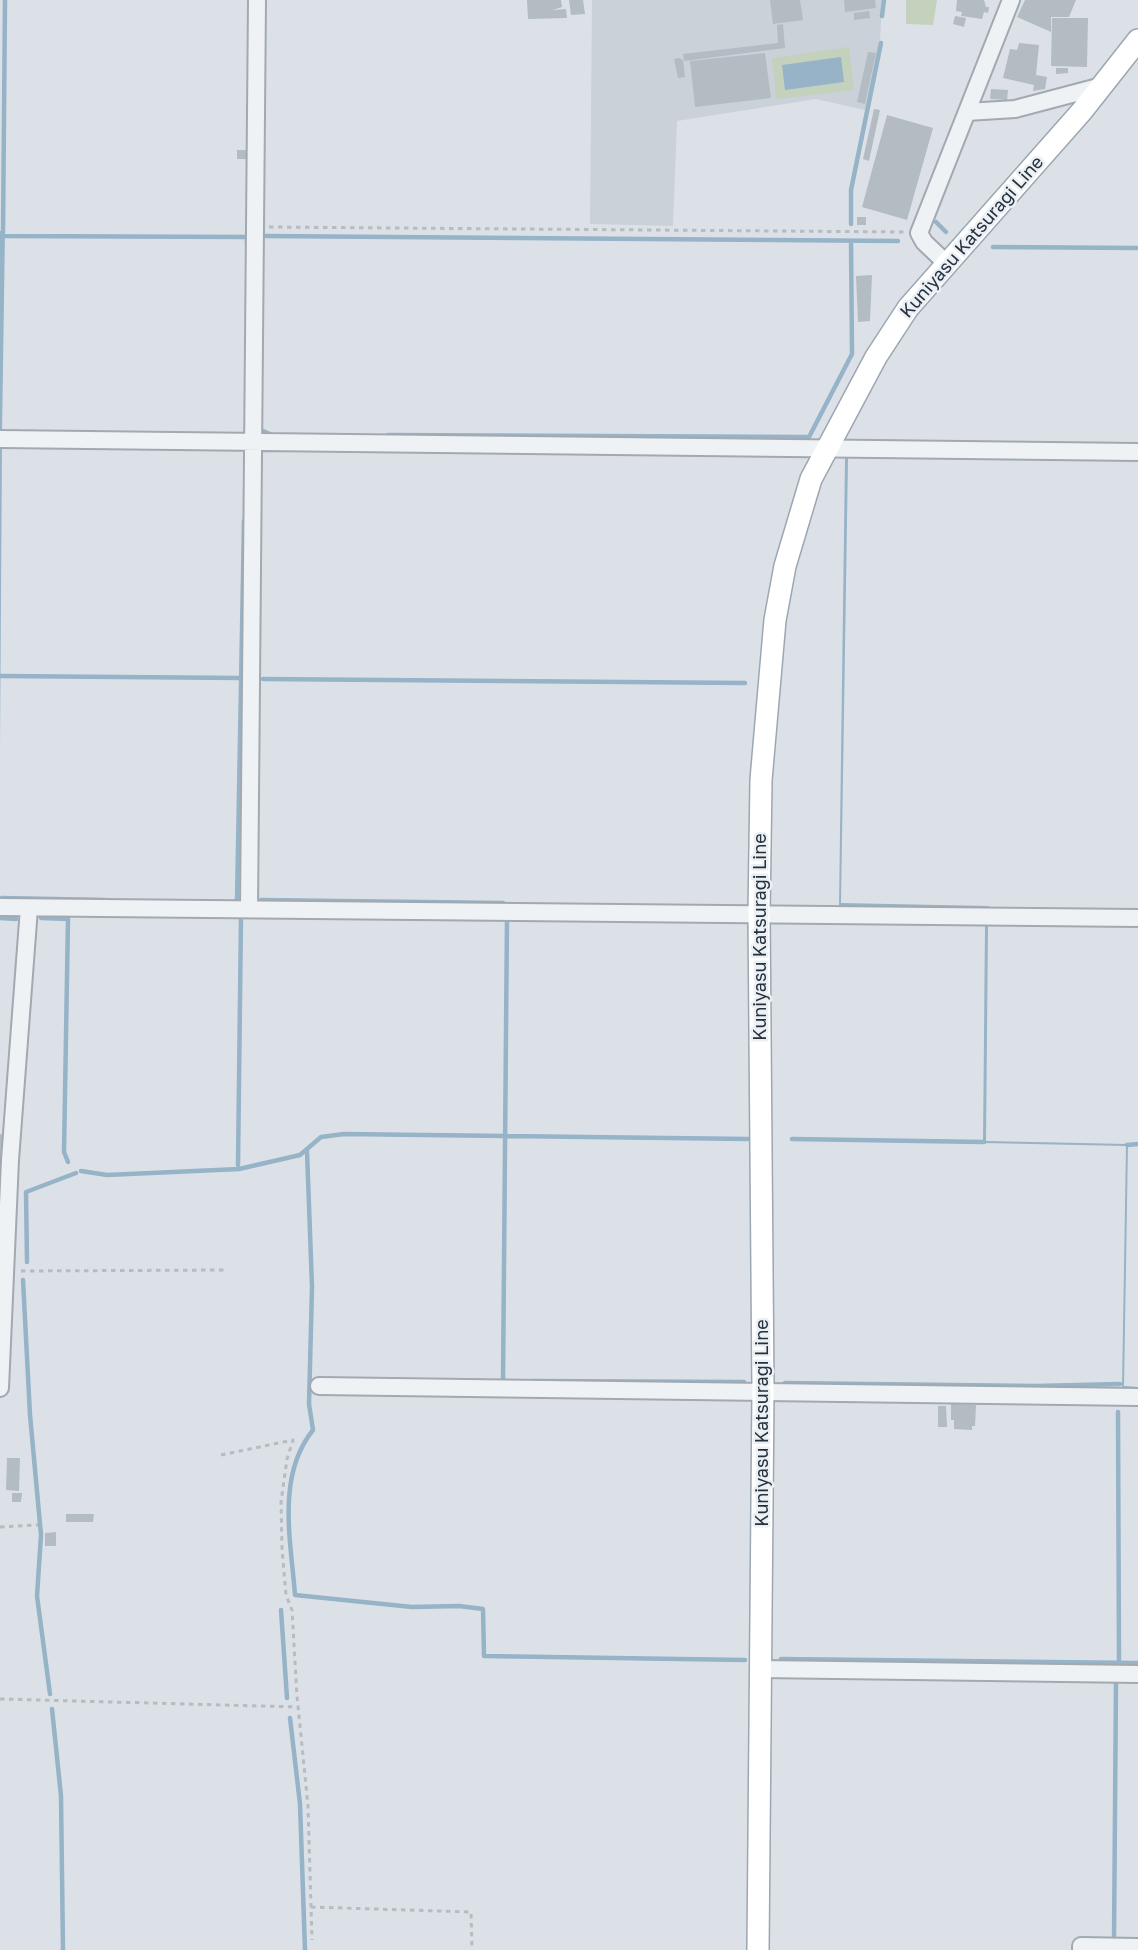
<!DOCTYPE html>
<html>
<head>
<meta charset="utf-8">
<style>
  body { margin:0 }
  canvas { display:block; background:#dce1e7 }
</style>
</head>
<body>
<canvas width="1138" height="1950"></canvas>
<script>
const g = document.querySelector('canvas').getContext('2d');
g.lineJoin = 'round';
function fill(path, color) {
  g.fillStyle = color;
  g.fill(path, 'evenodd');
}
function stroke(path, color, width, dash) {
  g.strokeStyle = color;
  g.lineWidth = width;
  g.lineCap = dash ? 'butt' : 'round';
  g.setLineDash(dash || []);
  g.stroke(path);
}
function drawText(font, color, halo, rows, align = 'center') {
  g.font = font + ' "Golos Text",sans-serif';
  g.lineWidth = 5;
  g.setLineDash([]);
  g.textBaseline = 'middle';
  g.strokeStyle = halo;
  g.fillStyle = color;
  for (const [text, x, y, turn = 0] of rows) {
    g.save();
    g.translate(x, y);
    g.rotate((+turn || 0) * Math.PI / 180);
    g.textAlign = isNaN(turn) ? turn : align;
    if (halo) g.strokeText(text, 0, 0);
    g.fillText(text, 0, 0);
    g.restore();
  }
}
const built = new Path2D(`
  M 592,0 L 882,0 L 880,43 L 865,110 L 816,99 L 677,121 L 673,226 L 590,224 Z`);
const green = new Path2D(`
  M 906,0 L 937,0 L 933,25 L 906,24 Z
  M 849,47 L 854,90 L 776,99 L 772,58 Z`);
const water = new Path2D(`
  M 841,57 L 844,82 L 785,90 L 782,65 Z
  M 0,231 L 5,231 L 2,435 L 0,435 Z
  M 0,445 L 2,445 L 0,748 Z
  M 845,458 L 848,458 L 841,903 L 989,906 L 989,909 L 839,906 Z
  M 985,926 L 988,926 L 986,1141 L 1128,1144 L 1124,1386 L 1138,1387 L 1138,1389 L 1122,1388 L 1126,1146 L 983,1143 Z`);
const stream = new Path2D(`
  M 882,16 L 884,0
  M 936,222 L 946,232
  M 851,224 L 851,190 L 881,43
  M 3,233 L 5,0
  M 3,236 L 247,237 L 247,245
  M 266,236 L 898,241
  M 993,247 L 1138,248
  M 263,431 L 272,435
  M 388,435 L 809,437 L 852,354 L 851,241
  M 0,676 L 241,678
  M 263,679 L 745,683
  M 2,898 L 105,900
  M 261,900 L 503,903
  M 233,902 L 237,902 L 244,521
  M 507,917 L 503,1381 L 507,1381
  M 0,918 L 16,919
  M 41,918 L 68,919 L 64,1152 L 68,1162
  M 792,1139 L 984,1142
  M 1127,1145 L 1138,1144
  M 307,1151 L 312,1287 L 309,1404 L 313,1430 C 276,1476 291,1541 295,1595 L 412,1607 L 459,1606 L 483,1609 L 484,1656 L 745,1660
  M 238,1165 L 241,916
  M 81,1171 L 107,1175 L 239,1169 L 300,1155 L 321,1137 L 344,1134 L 749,1139
  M 27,1262 L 26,1192 L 76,1173
  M 23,1280 L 30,1415 L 41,1535 L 37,1596 L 50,1694
  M 534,1381 L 744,1382
  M 785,1383 L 1036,1386 L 1120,1384
  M 1118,1412 L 1119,1663
  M 281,1610 L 287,1698
  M 781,1659 L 1138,1663
  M 1116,1681 L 1114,1941 L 1117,1941
  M 52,1709 L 61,1796 L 63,1950
  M 290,1718 L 300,1804 L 305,1950`);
const building = new Path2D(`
  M 527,0 L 561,0 L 562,7 L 553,10 L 566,9 L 567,18 L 528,19 Z
  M 569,0 L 583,0 L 585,14 L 571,15 Z
  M 770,0 L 800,0 L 803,20 L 773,24 Z
  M 844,0 L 875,0 L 876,8 L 845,12 Z
  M 957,0 L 984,0 L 986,7 L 989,7 L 988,13 L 984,12 L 982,19 L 961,16 L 962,12 L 956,11 Z
  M 1025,0 L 1076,0 L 1069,17 L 1051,17 L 1051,32 L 1017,17 Z
  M 869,11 L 870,18 L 854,20 L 854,13 Z
  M 955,16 L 966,18 L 964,27 L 953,24 Z
  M 1052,18 L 1088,18 L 1087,67 L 1051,66 Z
  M 783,24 L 785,48 L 684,61 L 683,54 L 778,43 L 777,25 Z
  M 1019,43 L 1039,45 L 1036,75 L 1047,77 L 1045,89 L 1033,91 L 1034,85 L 1003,78 L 1010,49 L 1017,50 Z
  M 868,52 L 876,53 L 865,104 L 857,102 Z
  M 765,53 L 771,98 L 695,107 L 690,61 Z
  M 679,58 L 683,60 L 685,77 L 678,78 L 674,59 Z
  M 1056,68 L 1068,68 L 1068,73 L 1056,74 Z
  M 991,89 L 1008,90 L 1007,100 L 990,99 Z
  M 874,109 L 880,110 L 869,161 L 863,159 Z
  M 887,115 L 933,128 L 907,220 L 862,207 Z
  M 237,150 L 248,150 L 247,159 L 237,159 Z
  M 857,217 L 866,217 L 866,225 L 857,225 Z
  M 872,275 L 870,321 L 858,322 L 856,276 Z
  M 0,1134 L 4,1135 L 3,1162 L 0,1162 Z
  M 951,1404 L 976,1405 L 975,1426 L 972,1426 L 972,1430 L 954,1429 L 954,1420 L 951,1420 Z
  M 938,1406 L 946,1406 L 947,1427 L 938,1427 Z
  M 7,1458 L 20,1458 L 19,1491 L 6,1490 Z
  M 12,1493 L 22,1493 L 21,1502 L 12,1502 Z
  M 66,1514 L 94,1514 L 93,1522 L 66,1522 Z
  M 56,1532 L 56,1546 L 45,1546 L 45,1533 Z`);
const path = new Path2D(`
  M 269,227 L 904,232
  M 21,1271 L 226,1270
  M 221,1455 L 293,1440 L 287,1459 L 281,1502 L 282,1549 L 286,1595 L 292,1610 L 297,1696 L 308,1806 L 312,1940
  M 0,1527 L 38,1525
  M 0,1699 L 298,1707
  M 311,1907 L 471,1912 L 472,1950`);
const minor = new Path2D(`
  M 967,112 L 1015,109 L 1102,86
  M 946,263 L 924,242 L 919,233 L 1011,0
  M 0,439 L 1138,452
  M 0,907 L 1138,918
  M 249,909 L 257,0
  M 319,1386 L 1138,1397
  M 0,1388 L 10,1160 L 29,908
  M 760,1669 L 1138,1674
  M 1081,1950 L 1081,1946 L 1138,1947`);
const major = new Path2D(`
  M 758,1950 L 763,1390 L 759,913 L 761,780 L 775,620 L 785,566 L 811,479 L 876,357 L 908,308 L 1082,111 L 1138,40`);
const streetNames = [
  ["Kuniyasu Katsuragi Line",972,237,-49],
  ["Kuniyasu Katsuragi Line",760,937,-90],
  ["Kuniyasu Katsuragi Line",762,1423,-90]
];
fill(built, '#cad1d9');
fill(green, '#c4d1bd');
fill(water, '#96b3c8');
stroke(stream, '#96b3c8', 4.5);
fill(building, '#b3bbc3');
stroke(minor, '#a2a9b1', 20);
stroke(major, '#9ba7b2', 24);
stroke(path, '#b7bcc1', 3, [4.5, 4.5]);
stroke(minor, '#eff2f5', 16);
stroke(major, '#fff', 21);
drawText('18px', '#26313d', '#ebf0f4', streetNames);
</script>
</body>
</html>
